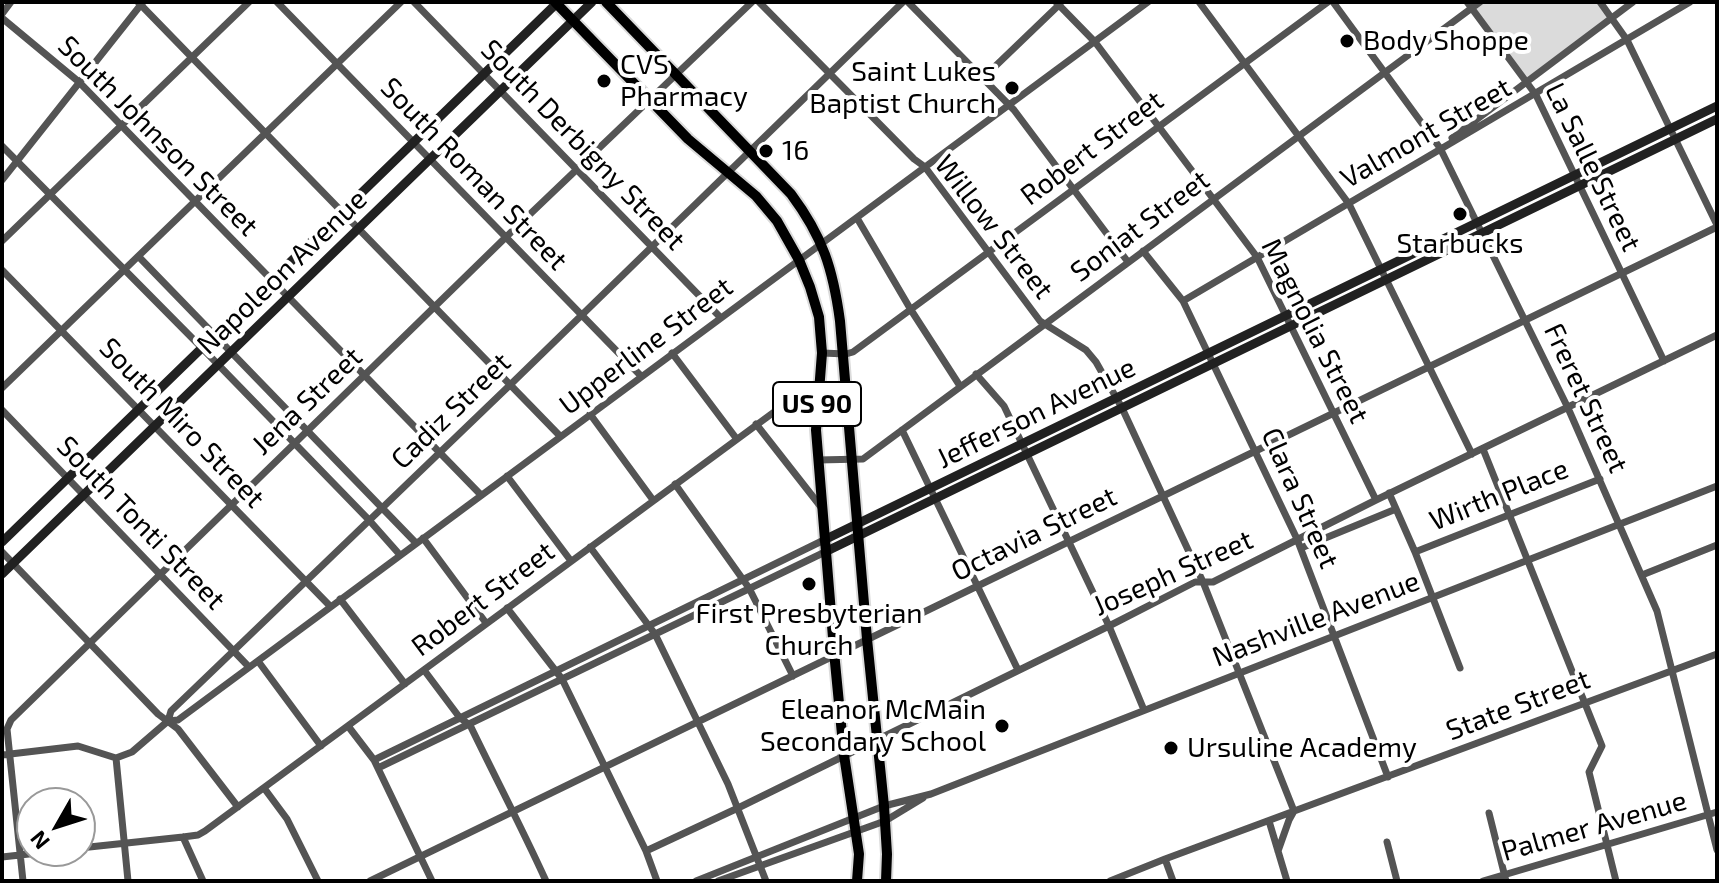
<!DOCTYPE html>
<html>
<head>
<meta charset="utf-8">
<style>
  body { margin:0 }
  #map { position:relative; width:1719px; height:883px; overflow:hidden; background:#fff; font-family:"Exo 2",sans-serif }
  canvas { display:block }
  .frame { position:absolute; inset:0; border:4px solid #000; pointer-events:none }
  .north { position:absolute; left:16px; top:787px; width:80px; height:80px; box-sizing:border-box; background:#fff; border:2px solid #999; border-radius:50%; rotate:231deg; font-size:22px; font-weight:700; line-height:32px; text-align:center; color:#000 }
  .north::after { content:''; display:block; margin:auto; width:28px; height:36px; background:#000; clip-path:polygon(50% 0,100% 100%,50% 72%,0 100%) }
</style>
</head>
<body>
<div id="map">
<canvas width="1719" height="883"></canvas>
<div class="frame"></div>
<div class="north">N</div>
</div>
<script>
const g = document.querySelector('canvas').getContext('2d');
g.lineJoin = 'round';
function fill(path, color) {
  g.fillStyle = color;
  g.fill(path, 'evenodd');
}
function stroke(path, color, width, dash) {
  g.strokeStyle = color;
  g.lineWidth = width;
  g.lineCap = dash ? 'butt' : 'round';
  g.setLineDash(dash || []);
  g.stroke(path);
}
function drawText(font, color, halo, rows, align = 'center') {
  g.font = font + ' "Exo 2",sans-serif';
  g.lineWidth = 8;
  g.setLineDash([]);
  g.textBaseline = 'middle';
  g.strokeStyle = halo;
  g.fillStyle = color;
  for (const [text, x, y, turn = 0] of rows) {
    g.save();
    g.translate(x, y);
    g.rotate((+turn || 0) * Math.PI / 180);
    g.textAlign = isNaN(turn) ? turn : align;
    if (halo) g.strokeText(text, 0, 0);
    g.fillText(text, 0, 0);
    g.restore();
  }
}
const green = new Path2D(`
  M 1480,2 L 1600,2 L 1611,18 L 1526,82 L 1471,8 Z`);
const street = new Path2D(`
  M 138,2 L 560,436
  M 277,2 L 641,376
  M 414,2 L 720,317
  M 759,2 L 914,159 L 925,167 L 1040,321 L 1086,350 L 1096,362 L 1122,408 L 1203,582 L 1294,811 L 1289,820 L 1278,851
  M 908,2 L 1014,110 L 1128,262
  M 1056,2 L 1095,42 L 1257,257 L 1376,500
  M 1199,2 L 1349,204 L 1472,454
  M 1333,2 L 1440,148 L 1568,408 L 1657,611 L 1717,850
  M 1467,2 L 1536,95 L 1664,361
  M 1600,2 L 1627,40 L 1717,225
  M 2,14 L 11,2
  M 2,18 L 79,82 L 481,495
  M 983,78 L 1060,4
  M 1452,138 L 1633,2
  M 2,146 L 202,348 L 369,520 L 400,555
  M 2,180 L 143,2
  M 857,218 L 911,310 L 960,386
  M 2,241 L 249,2
  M 1143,251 L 1183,301 L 1297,539 L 1388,777
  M 139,257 L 416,543
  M 2,270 L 330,606
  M 1183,301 C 1352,201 1521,102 1690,2
  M 672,353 L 736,438
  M 822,353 L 846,354 L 853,352 L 1328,2
  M 976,374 L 1004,406 L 1109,626 L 1144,710
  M 2,388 L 401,2
  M 2,410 L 249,667
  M 590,414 L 653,500
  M 756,424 L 821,507
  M 902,430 L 1018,670
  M 1483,449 L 1602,746 L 1589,772 L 1616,881
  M 818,460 L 863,459 L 1480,2
  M 507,476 L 571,561
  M 675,484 L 749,588 L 793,676
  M 1389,493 L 1415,552 L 1460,668
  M 423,538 L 486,623
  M 590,547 L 655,634 L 728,784 L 766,881
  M 1301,548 L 1396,509
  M 2,552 L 158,714 L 178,729 L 238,807
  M 1415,552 L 1600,479
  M 1642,575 L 1717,545
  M 340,599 L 405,684
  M 507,608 L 562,679 L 646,851 L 657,881
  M 258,661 L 321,746
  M 424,670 L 460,718 L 470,725 C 495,777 522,828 546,881
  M 168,721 L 178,720 L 1148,2
  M 348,726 L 374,760 L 432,881
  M 2,755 L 78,746 L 116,758
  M 116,758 L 132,752 L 168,721 L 171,711 L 510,385 L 903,2
  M 116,758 L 128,881
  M 374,760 L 824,540
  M 378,768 L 825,552
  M 264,788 L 287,819 L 318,881
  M 1489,813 L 1506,881
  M 1269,821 L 1287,881
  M 183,837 L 203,881
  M 1387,842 L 1397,881
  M 80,848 L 183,837 L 198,835 L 205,831 L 804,390 L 846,388
  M 646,851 L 738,808 L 1109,626 L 1195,582 L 1213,582 L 1376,500 L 1717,335
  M 2,857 L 56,851
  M 1165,859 L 1173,881
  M 23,881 L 7,729 L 11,720 L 505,238 L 752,2
  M 370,881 L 1717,227
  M 696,881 L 884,806 L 931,794 L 1717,486
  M 718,881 L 885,821 L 923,798
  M 1110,881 L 1165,859 L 1717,654
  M 1483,881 L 1717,812`);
const secondary = new Path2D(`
  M 824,540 L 1717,106
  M 2,542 L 558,2
  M 825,552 L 1717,119
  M 2,574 L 592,2`);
const primary = new Path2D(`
  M 555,2 L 688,139 L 756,196 L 777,221 L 799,260 L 810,287 L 819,317 L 822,353 L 816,430 L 835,662 L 844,755 L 859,854 L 857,881
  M 606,2 L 791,194 C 823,237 833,269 840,321 L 867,639 L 884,806 L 887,854 L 886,881`);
const markers = [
  [1347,41,8,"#000"],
  [604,81,8,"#000"],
  [1012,88,8,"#000"],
  [766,151,8,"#000"],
  [1460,214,8,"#000"],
  [809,584,8,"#000"],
  [1002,726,8,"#000"],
  [1171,748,8,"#000"]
];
const shields = [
  [817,404,88]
];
const shieldNames = [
  ["US 90",817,404]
];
const poiNames = [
  ["Body Shoppe",1363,41],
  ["CVS",620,65],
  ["Pharmacy",620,97],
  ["Saint Lukes",996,72,"right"],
  ["Baptist Church",996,104,"right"],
  ["16",782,151],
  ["Starbucks",1460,244,"center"],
  ["First Presbyterian",809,614,"center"],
  ["Church",809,646,"center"],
  ["Eleanor McMain",986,710,"right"],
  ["Secondary School",986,742,"right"],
  ["Ursuline Academy",1187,748]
];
const streetNames = [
  ["Valmont Street",1426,133,-30],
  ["South Johnson Street",158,136,45],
  ["South Derbigny Street",583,145,46],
  ["Robert Street",1092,148,-37],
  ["La Salle Street",1593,167,64],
  ["South Roman Street",474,174,46],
  ["Soniat Street",1140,226,-37],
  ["Willow Street",994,227,52],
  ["Napoleon Avenue",282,272,-44],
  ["Magnolia Street",1315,331,63],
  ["Upperline Street",646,346,-37],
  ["Freret Street",1586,398,65],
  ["Jena Street",307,401,-44],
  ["Cadiz Street",451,411,-44],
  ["Jefferson Avenue",1036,413,-26],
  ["South Miro Street",182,423,46],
  ["Wirth Place",1499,495,-22],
  ["Clara Street",1300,498,66],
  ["South Tonti Street",141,523,46],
  ["Octavia Street",1034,534,-26],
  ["Joseph Street",1173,573,-24],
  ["Robert Street",483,599,-37],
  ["Nashville Avenue",1316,619,-21],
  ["State Street",1518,705,-21],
  ["Palmer Avenue",1594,826,-16]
];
fill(green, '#dbdbdb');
stroke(primary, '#dbdbdb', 14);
stroke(street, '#545454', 7);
stroke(secondary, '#212121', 9);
stroke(primary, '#000', 10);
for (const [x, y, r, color] of markers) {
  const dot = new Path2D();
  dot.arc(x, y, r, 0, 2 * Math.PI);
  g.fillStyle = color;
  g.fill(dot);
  stroke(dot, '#fff', 3);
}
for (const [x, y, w] of shields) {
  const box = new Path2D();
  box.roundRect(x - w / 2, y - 22, w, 44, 6);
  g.fillStyle = '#fff';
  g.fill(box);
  stroke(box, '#000', 2);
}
drawText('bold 26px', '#000', null, shieldNames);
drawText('28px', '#000', '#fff', poiNames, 'left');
drawText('28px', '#000', '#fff', streetNames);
</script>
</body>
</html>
